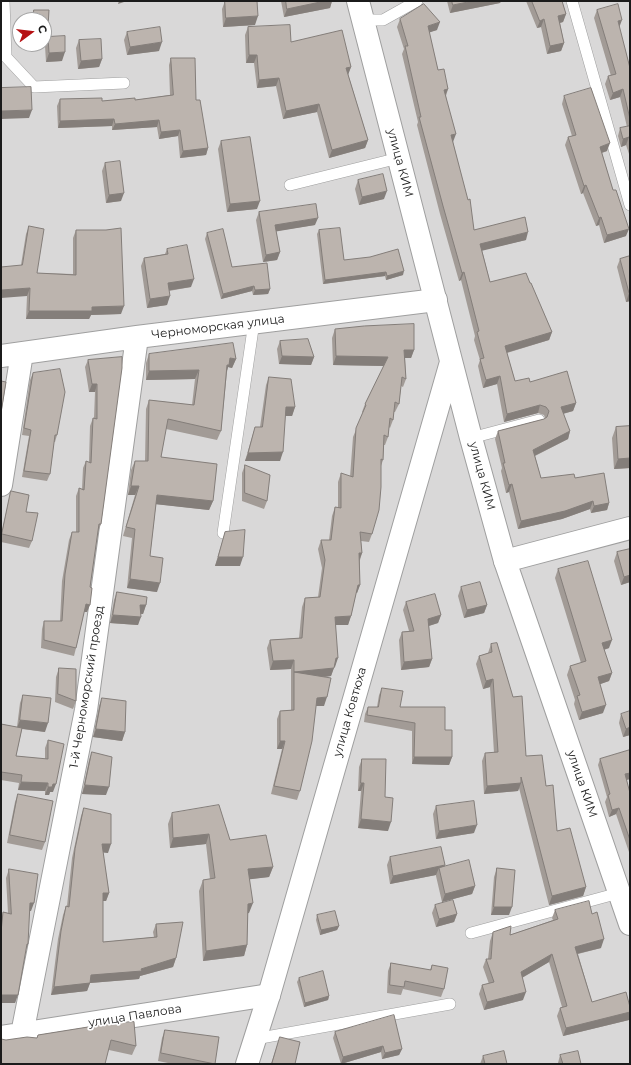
<!DOCTYPE html>
<html>
<head>
<meta charset="utf-8">
<style>
  body { margin:0 }
  #map { position:relative; width:631px; height:1065px; overflow:hidden; background:#ece8e1; font-family:Montserrat,sans-serif }
  canvas { display:block }
  .frame { position:absolute; inset:0; border:2px solid #1b1b1b; pointer-events:none }
  .north { position:absolute; left:12px; top:12px; width:40px; height:40px; box-sizing:border-box; background:#fff; border:1px solid #a4a4a4; border-radius:50%; rotate:75deg; font-size:11px; font-weight:700; line-height:16px; text-align:center; color:#1b1b1b }
  .north::after { content:''; display:block; margin:auto; width:14px; height:18px; background:#b61113; clip-path:polygon(50% 0,100% 100%,50% 72%,0 100%) }
</style>
</head>
<body>
<div id="map">
<canvas width="631" height="1065"></canvas>
<div class="frame"></div>
<div class="north">С</div>
</div>
<script>
const g = document.querySelector('canvas').getContext('2d');
g.lineJoin = 'round';
function fill(path, color) {
  g.fillStyle = color;
  g.fill(path, 'evenodd');
}
function stroke(path, color, width, dash) {
  g.strokeStyle = color;
  g.lineWidth = width;
  g.lineCap = dash ? 'butt' : 'round';
  g.setLineDash(dash || []);
  g.stroke(path);
}
function drawText(font, color, halo, rows, align = 'center') {
  g.font = font + ' Montserrat,sans-serif';
  g.lineWidth = 3.5;
  g.setLineDash([]);
  g.textBaseline = 'middle';
  g.strokeStyle = halo;
  g.fillStyle = color;
  for (const [text, x, y, turn = 0] of rows) {
    g.save();
    g.translate(x, y);
    g.rotate((+turn || 0) * Math.PI / 180);
    g.textAlign = isNaN(turn) ? turn : align;
    if (halo) g.strokeText(text, 0, 0);
    g.fillText(text, 0, 0);
    g.restore();
  }
}
const residential = new Path2D(`
  M 1,1 L 630,1 L 630,1064 L 1,1064 ZM 20,20 L 44,20 L 44,44 L 20,44 Z`);
const service = new Path2D(`
  M 4,1 L 6,57 L 34,87 L 124,83
  M 572,1 L 630,205
  M 363,20 L 383,20 L 417,1
  M 290,185 L 399,158
  M 471,438 L 539,420
  M 223,533 L 254,322
  M 471,933 L 619,893
  M 255,1039 L 450,1004`);
const minor = new Path2D(`
  M 1,356 L 137,337 L 436,300
  M 1,485 L 22,353
  M 505,561 L 630,528
  M 22,1034 L 86,710 L 137,337
  M 1,1037 L 269,995`);
const tertiary = new Path2D(`
  M 358,1 L 471,438 L 505,561 L 630,924
  M 247,1064 L 269,995 L 451,362`);
const wall = new Path2D(`
  M 225,1 L 255,25 L 223,27 L 222,9 Z
  M 281,1 L 332,1 L 330,8 L 284,17 Z
  M 447,1 L 501,1 L 500,3 L 450,13 Z
  M 526,1 L 562,1 L 566,14 L 563,22 L 560,23 L 564,43 L 561,51 L 547,54 L 541,27 L 537,28 Z
  M 34,10 L 49,10 L 48,27 L 45,35 L 44,35 L 44,20 L 31,20 L 31,18 Z
  M 597,10 L 619,28 L 630,68 L 630,153 L 629,154 L 626,145 L 621,147 L 618,136 L 620,128 L 627,127 L 620,97 L 610,100 L 605,84 L 608,76 L 611,76 L 594,18 Z
  M 400,19 L 437,30 L 429,32 L 438,70 L 448,89 L 446,96 L 453,142 L 474,230 L 526,240 L 482,250 L 490,282 L 530,283 L 552,332 L 549,340 L 507,353 L 515,381 L 530,382 L 576,403 L 573,411 L 563,414 L 570,431 L 568,439 L 535,456 L 541,478 L 575,478 L 609,503 L 607,510 L 591,513 L 590,509 L 562,519 L 518,529 L 509,492 L 506,493 L 501,471 L 502,468 L 495,439 L 498,431 L 544,419 L 545,418 L 544,415 L 538,413 L 504,422 L 497,384 L 483,388 L 478,366 L 480,360 L 474,340 L 475,336 L 461,280 L 459,281 L 440,214 L 417,125 L 418,122 L 402,54 L 404,49 L 397,27 Z
  M 248,27 L 291,42 L 351,67 L 348,74 L 368,140 L 365,148 L 329,158 L 317,112 L 283,119 L 276,86 L 257,88 L 254,63 L 246,63 L 245,35 Z
  M 127,32 L 159,51 L 127,55 L 124,40 Z
  M 48,37 L 62,61 L 46,62 L 45,46 Z
  M 79,40 L 102,59 L 99,67 L 78,69 L 76,48 Z
  M 171,58 L 196,100 L 208,148 L 206,155 L 180,158 L 178,136 L 159,139 L 157,127 L 112,130 L 112,126 L 58,128 L 57,106 L 60,99 L 102,101 L 135,100 L 170,95 L 169,65 Z
  M 564,96 L 607,151 L 602,153 L 626,236 L 604,243 L 599,225 L 596,226 L 583,193 L 581,194 L 565,145 L 568,137 L 572,136 L 562,104 Z
  M 221,141 L 257,209 L 227,212 L 218,149 Z
  M 105,163 L 121,201 L 106,203 L 102,171 Z
  M 358,180 L 384,199 L 359,205 L 355,189 Z
  M 259,212 L 315,225 L 276,231 L 280,252 L 277,260 L 263,262 L 256,220 Z
  M 29,226 L 37,273 L 73,274 L 73,238 L 76,230 L 121,314 L 91,315 L 89,319 L 26,319 L 27,296 L 21,265 L 26,234 Z
  M 319,230 L 344,260 L 403,275 L 386,280 L 385,276 L 323,284 L 317,234 Z
  M 207,233 L 232,267 L 270,289 L 268,294 L 253,295 L 252,291 L 221,299 L 205,239 Z
  M 167,249 L 191,287 L 169,291 L 167,305 L 147,308 L 141,266 L 144,258 L 165,254 Z
  M 630,256 L 630,301 L 626,302 L 617,267 L 620,259 Z
  M 335,329 L 414,350 L 411,358 L 405,358 L 406,379 L 403,387 L 401,386 L 399,404 L 395,412 L 394,412 L 393,420 L 390,428 L 389,427 L 388,437 L 385,445 L 384,445 L 383,460 L 381,466 L 372,534 L 369,542 L 361,541 L 362,553 L 360,560 L 360,585 L 357,593 L 356,593 L 351,616 L 348,625 L 336,625 L 335,667 L 334,667 L 331,676 L 325,677 L 324,706 L 316,706 L 300,791 L 297,800 L 271,794 L 282,749 L 277,749 L 277,719 L 280,711 L 291,710 L 291,669 L 270,670 L 267,648 L 270,640 L 299,638 L 302,607 L 305,598 L 318,597 L 322,568 L 318,549 L 321,540 L 329,540 L 332,516 L 335,507 L 338,508 L 338,482 L 341,473 L 350,477 L 353,437 L 363,413 L 362,412 L 365,404 L 384,366 L 333,365 L 332,338 Z
  M 280,341 L 314,357 L 311,365 L 279,364 L 277,349 Z
  M 149,354 L 236,359 L 232,368 L 228,367 L 227,372 L 221,431 L 217,440 L 166,429 L 161,457 L 213,501 L 209,510 L 156,504 L 150,556 L 157,592 L 127,588 L 132,538 L 123,536 L 135,495 L 128,495 L 131,470 L 135,461 L 145,461 L 146,409 L 149,400 L 192,405 L 195,379 L 146,380 L 146,363 Z
  M 122,357 L 101,524 L 98,532 L 87,612 L 84,612 L 76,648 L 74,656 L 41,648 L 42,629 L 44,621 L 60,621 L 62,581 L 69,540 L 72,532 L 76,532 L 76,496 L 79,488 L 82,489 L 83,468 L 86,461 L 89,462 L 90,426 L 93,418 L 94,418 L 95,392 L 89,392 L 85,367 L 88,360 Z
  M 33,373 L 57,435 L 55,442 L 54,442 L 50,474 L 47,481 L 22,477 L 29,436 L 22,435 L 30,380 Z
  M 269,377 L 295,407 L 292,416 L 285,416 L 280,461 L 245,461 L 255,427 L 260,427 L 266,385 Z
  M 630,426 L 630,468 L 614,469 L 612,438 L 616,427 Z
  M 245,465 L 267,501 L 264,509 L 242,501 L 242,473 Z
  M 11,491 L 26,512 L 32,541 L 29,548 L 1,542 L 1,536 L 9,499 Z
  M 225,532 L 240,566 L 215,566 Z
  M 630,549 L 630,582 L 621,585 L 614,561 L 617,552 Z
  M 558,569 L 609,648 L 604,650 L 612,673 L 609,681 L 600,684 L 603,713 L 579,720 L 574,704 L 575,700 L 567,675 L 570,666 L 581,663 L 555,578 Z
  M 461,587 L 487,605 L 484,613 L 464,618 L 458,596 Z
  M 117,592 L 146,605 L 143,614 L 140,614 L 138,625 L 110,623 L 114,600 Z
  M 406,602 L 441,615 L 438,623 L 429,626 L 432,659 L 429,667 L 401,670 L 399,640 L 402,632 L 409,631 L 403,610 Z
  M 491,644 L 526,756 L 546,786 L 557,831 L 586,887 L 583,896 L 549,905 L 519,788 L 518,791 L 484,794 L 482,761 L 485,753 L 494,753 L 490,687 L 483,689 L 476,664 L 479,656 L 488,653 Z
  M 59,668 L 76,701 L 73,709 L 55,702 L 56,677 Z
  M 382,688 L 400,707 L 445,730 L 452,757 L 449,765 L 412,764 L 412,731 L 364,722 L 365,714 L 368,707 L 377,707 L 379,695 Z
  M 23,695 L 45,732 L 22,729 L 16,756 L 45,759 L 45,748 L 48,740 L 53,792 L 50,792 L 49,795 L 45,795 L 45,791 L 18,790 L 19,783 L 1,780 L 1,724 L 17,727 L 20,703 Z
  M 102,698 L 125,732 L 122,741 L 93,737 L 99,706 Z
  M 621,714 L 630,735 L 623,737 L 619,723 Z
  M 630,750 L 630,779 L 626,780 L 630,793 L 630,855 L 616,814 L 609,817 L 605,802 L 607,797 L 598,765 L 600,759 Z
  M 92,752 L 106,795 L 82,794 L 89,760 Z
  M 362,759 L 385,797 L 388,831 L 358,828 L 361,791 L 358,791 L 359,767 Z
  M 18,794 L 45,842 L 42,850 L 7,843 L 15,802 Z
  M 436,806 L 474,833 L 436,839 L 433,814 Z
  M 84,808 L 108,853 L 103,852 L 109,893 L 106,901 L 103,901 L 103,942 L 154,937 L 153,932 L 156,924 L 176,958 L 173,967 L 140,976 L 139,979 L 90,983 L 87,991 L 51,995 L 58,939 L 63,915 L 66,906 L 67,906 L 72,858 L 81,816 Z
  M 172,813 L 230,840 L 273,867 L 269,877 L 250,879 L 249,913 L 248,913 L 247,945 L 244,956 L 203,961 L 199,891 L 203,880 L 210,879 L 206,844 L 170,848 L 168,824 Z
  M 390,857 L 444,866 L 475,886 L 472,894 L 442,902 L 436,876 L 436,875 L 390,884 L 387,865 Z
  M 497,868 L 509,915 L 491,915 L 494,877 Z
  M 9,869 L 31,911 L 30,911 L 25,952 L 15,1003 L 1,1003 L 1,919 L 3,912 L 8,913 L 6,878 Z
  M 435,905 L 457,914 L 454,922 L 436,927 L 432,913 Z
  M 555,910 L 601,948 L 578,954 L 592,1002 L 630,1007 L 630,1016 L 629,1020 L 563,1036 L 557,1016 L 560,1008 L 562,1007 L 549,962 L 522,978 L 523,1000 L 484,1010 L 479,994 L 482,985 L 489,984 L 483,967 L 486,959 L 488,959 L 490,941 L 493,932 L 510,935 L 553,920 L 552,918 Z
  M 317,915 L 339,926 L 337,930 L 320,935 L 316,920 Z
  M 391,963 L 430,970 L 432,965 L 444,989 L 441,997 L 403,989 L 401,995 L 387,993 L 388,971 Z
  M 299,978 L 329,996 L 328,1000 L 304,1007 L 297,982 Z
  M 113,1023 L 136,1046 L 132,1055 L 109,1050 L 6,1040 L 37,1038 L 38,1035 Z
  M 165,1030 L 215,1064 L 173,1064 L 158,1061 L 162,1038 Z
  M 335,1032 L 402,1049 L 399,1055 L 382,1059 L 381,1052 L 341,1064 L 333,1038 Z
  M 280,1037 L 295,1064 L 271,1064 Z
  M 560,1055 L 581,1064 L 558,1064 L 558,1063 Z
  M 483,1056 L 507,1064 L 480,1064 Z`);
const shadedWall = new Path2D(`
  M 119,1 L 127,1 L 118,4 Z
  M 325,1 L 332,1 L 330,8 L 284,17 L 287,9 Z
  M 473,1 L 501,1 L 500,3 L 450,13 L 453,5 Z
  M 566,14 L 563,22 L 555,24 L 558,16 Z
  M 258,16 L 255,25 L 223,27 L 226,18 Z
  M 544,19 L 541,27 L 537,28 L 540,21 Z
  M 622,20 L 619,28 L 618,21 Z
  M 440,22 L 437,30 L 425,34 L 428,26 Z
  M 44,27 L 48,27 L 45,35 L 44,35 Z
  M 162,42 L 159,51 L 127,55 L 130,47 Z
  M 564,43 L 561,51 L 547,54 L 550,46 Z
  M 65,52 L 62,61 L 46,62 L 49,53 Z
  M 249,55 L 257,55 L 254,63 L 246,63 Z
  M 102,59 L 99,67 L 78,69 L 81,61 Z
  M 351,67 L 348,75 L 346,68 Z
  M 279,78 L 276,86 L 257,88 L 259,80 Z
  M 448,89 L 445,96 L 444,90 Z
  M 623,89 L 620,97 L 610,100 L 613,93 Z
  M 319,104 L 317,112 L 283,119 L 286,111 Z
  M 32,110 L 29,118 L 1,119 L 1,111 Z
  M 114,119 L 112,126 L 58,128 L 60,121 Z
  M 159,120 L 157,127 L 112,130 L 115,124 Z
  M 180,130 L 178,136 L 159,139 L 161,132 Z
  M 456,134 L 453,142 L 448,143 L 451,135 Z
  M 629,137 L 626,145 L 621,147 L 623,139 Z
  M 368,140 L 365,148 L 329,158 L 332,150 Z
  M 610,143 L 607,151 L 597,154 L 600,147 Z
  M 208,148 L 206,155 L 180,158 L 183,151 Z
  M 586,185 L 583,193 L 581,194 L 584,186 Z
  M 387,191 L 384,199 L 359,205 L 362,197 Z
  M 124,193 L 121,201 L 106,203 L 109,195 Z
  M 260,201 L 257,209 L 227,212 L 230,204 Z
  M 601,217 L 599,225 L 596,226 L 599,218 Z
  M 318,218 L 315,225 L 273,232 L 275,225 Z
  M 629,229 L 626,236 L 604,243 L 607,235 Z
  M 528,232 L 526,240 L 477,252 L 480,244 Z
  M 280,252 L 277,260 L 263,262 L 266,255 Z
  M 404,271 L 403,275 L 386,280 L 387,276 Z
  M 386,272 L 385,276 L 323,284 L 325,280 Z
  M 464,272 L 461,280 L 459,281 L 462,273 Z
  M 194,279 L 191,287 L 165,291 L 168,283 Z
  M 254,286 L 252,291 L 221,299 L 223,294 Z
  M 30,288 L 27,296 L 1,298 L 1,290 Z
  M 270,289 L 268,294 L 253,295 L 255,290 Z
  M 629,293 L 630,293 L 630,301 L 626,302 Z
  M 170,296 L 167,305 L 147,308 L 150,299 Z
  M 124,306 L 121,314 L 91,315 L 89,319 L 26,319 L 29,311 L 92,307 Z
  M 552,332 L 549,340 L 502,354 L 505,346 Z
  M 404,350 L 414,350 L 411,358 L 401,358 Z
  M 282,356 L 314,357 L 311,365 L 279,364 Z
  M 336,356 L 388,357 L 385,366 L 333,365 Z
  M 230,358 L 236,359 L 232,368 L 228,367 L 226,374 L 224,374 Z
  M 199,370 L 195,379 L 146,380 L 149,371 Z
  M 500,376 L 497,384 L 483,388 L 486,380 Z
  M 92,384 L 97,384 L 95,392 L 89,392 Z
  M 576,403 L 573,411 L 558,415 L 561,407 Z
  M 540,405 L 538,413 L 504,422 L 507,414 Z
  M 286,407 L 295,407 L 292,416 L 283,416 Z
  M 570,431 L 568,439 L 530,458 L 533,450 Z
  M 283,452 L 280,461 L 245,461 L 248,453 Z
  M 630,458 L 630,468 L 614,469 L 618,459 Z
  M 512,484 L 509,492 L 506,493 L 509,485 Z
  M 131,486 L 139,486 L 135,495 L 128,495 Z
  M 157,495 L 213,501 L 209,510 L 154,504 Z
  M 593,501 L 590,509 L 562,519 L 518,529 L 521,521 Z
  M 609,503 L 607,510 L 591,513 L 594,506 Z
  M 359,553 L 362,553 L 359,561 Z
  M 218,557 L 243,557 L 240,566 L 215,566 Z
  M 630,575 L 630,582 L 621,585 L 624,577 Z
  M 130,579 L 160,583 L 157,592 L 127,588 Z
  M 358,585 L 360,585 L 357,593 L 355,593 Z
  M 86,604 L 90,605 L 87,612 L 83,612 Z
  M 140,605 L 146,605 L 143,614 L 137,613 Z
  M 487,605 L 484,613 L 464,618 L 467,610 Z
  M 113,615 L 141,617 L 138,625 L 110,623 Z
  M 441,615 L 438,623 L 425,627 L 428,619 Z
  M 351,616 L 348,625 L 332,625 L 335,617 Z
  M 612,640 L 609,648 L 599,651 L 602,643 Z
  M 336,658 L 338,658 L 335,667 L 333,667 Z
  M 432,659 L 429,667 L 401,670 L 404,662 Z
  M 294,660 L 291,669 L 270,670 L 273,661 Z
  M 334,668 L 331,676 L 294,680 L 294,672 Z
  M 612,673 L 609,681 L 595,686 L 598,677 Z
  M 493,679 L 490,687 L 483,689 L 486,681 Z
  M 327,697 L 324,706 L 314,706 L 317,698 Z
  M 606,705 L 603,713 L 579,720 L 582,712 Z
  M 20,720 L 48,723 L 45,732 L 17,728 Z
  M 630,727 L 630,735 L 623,737 L 626,729 Z
  M 96,729 L 125,732 L 122,741 L 93,737 Z
  M 280,741 L 285,741 L 282,749 L 277,749 Z
  M 414,757 L 452,757 L 449,765 L 412,764 Z
  M 630,773 L 630,779 L 622,781 L 625,774 Z
  M 21,782 L 48,783 L 45,791 L 18,790 Z
  M 361,783 L 364,783 L 361,791 L 358,791 Z
  M 521,783 L 518,791 L 484,794 L 487,786 Z
  M 53,784 L 56,784 L 53,792 L 50,792 L 49,795 L 45,795 L 48,787 Z
  M 85,785 L 109,787 L 106,795 L 82,794 Z
  M 619,808 L 616,814 L 609,817 L 612,810 Z
  M 361,819 L 391,822 L 388,831 L 358,828 Z
  M 477,825 L 474,833 L 436,839 L 439,831 Z
  M 209,834 L 206,844 L 170,848 L 173,838 Z
  M 102,844 L 111,844 L 108,853 L 99,852 Z
  M 445,865 L 442,874 L 439,868 L 436,875 L 390,884 L 393,876 Z
  M 273,867 L 269,877 L 244,880 L 248,869 Z
  M 475,886 L 472,894 L 442,902 L 445,894 Z
  M 586,887 L 583,896 L 549,905 L 552,896 Z
  M 103,893 L 109,893 L 106,901 L 100,901 Z
  M 30,903 L 34,903 L 31,911 L 27,911 Z
  M 253,903 L 249,913 L 245,914 L 248,904 Z
  M 494,907 L 512,907 L 509,915 L 491,915 Z
  M 457,914 L 454,922 L 436,927 L 439,919 Z
  M 339,926 L 337,930 L 320,935 L 321,930 Z
  M 604,939 L 601,948 L 572,955 L 575,947 Z
  M 27,944 L 28,944 L 25,952 Z
  M 247,945 L 244,956 L 203,961 L 206,951 Z
  M 552,954 L 549,962 L 518,980 L 521,972 Z
  M 176,958 L 173,967 L 140,976 L 139,979 L 90,983 L 87,991 L 51,995 L 54,987 L 91,975 L 141,969 Z
  M 526,992 L 523,1000 L 484,1010 L 487,1002 Z
  M 1,995 L 18,995 L 15,1003 L 1,1003 Z
  M 329,996 L 328,1000 L 304,1007 L 305,1003 Z
  M 630,1012 L 630,1016 L 629,1020 L 563,1036 L 566,1028 Z
  M 383,1046 L 381,1052 L 341,1064 L 343,1057 Z
  M 402,1049 L 399,1055 L 382,1059 L 385,1053 Z`);
const building = new Path2D(`
  M 225,1 L 257,1 L 258,16 L 226,18 Z
  M 286,1 L 325,1 L 287,9 Z
  M 452,1 L 473,1 L 453,5 Z
  M 532,1 L 562,1 L 566,14 L 558,16 L 564,43 L 550,46 L 544,19 L 540,21 Z
  M 424,4 L 440,22 L 428,26 L 438,70 L 444,69 L 448,89 L 444,90 L 456,134 L 451,135 L 468,200 L 470,199 L 474,230 L 525,217 L 528,232 L 480,244 L 490,282 L 526,273 L 530,283 L 531,283 L 552,332 L 505,346 L 515,381 L 529,378 L 530,382 L 567,371 L 576,403 L 561,407 L 570,431 L 533,450 L 541,478 L 574,474 L 575,478 L 604,473 L 609,503 L 594,506 L 593,501 L 565,511 L 521,521 L 512,484 L 509,485 L 503,463 L 505,463 L 498,431 L 544,419 L 547,417 L 549,411 L 546,407 L 540,405 L 507,414 L 500,376 L 486,380 L 480,359 L 484,358 L 477,332 L 479,331 L 464,272 L 462,273 L 443,206 L 419,117 L 421,117 L 405,46 L 408,46 L 400,19 Z
  M 618,4 L 622,20 L 618,21 L 630,68 L 630,119 L 623,89 L 613,93 L 608,76 L 616,74 L 597,10 Z
  M 34,10 L 49,10 L 48,27 L 44,27 L 44,20 L 34,20 Z
  M 290,25 L 291,42 L 342,30 L 351,67 L 346,68 L 368,140 L 332,150 L 319,104 L 286,111 L 279,78 L 259,80 L 257,55 L 249,55 L 248,27 Z
  M 160,27 L 162,42 L 130,47 L 127,32 Z
  M 65,36 L 65,52 L 49,53 L 48,37 Z
  M 101,39 L 102,59 L 81,61 L 79,40 Z
  M 171,58 L 195,58 L 196,100 L 200,100 L 208,148 L 183,151 L 180,130 L 161,132 L 159,120 L 115,124 L 114,119 L 60,121 L 60,99 L 102,98 L 102,101 L 135,98 L 135,100 L 173,95 Z
  M 31,87 L 32,110 L 1,111 L 1,88 Z
  M 591,88 L 610,143 L 600,147 L 613,190 L 616,190 L 629,229 L 607,235 L 601,217 L 599,218 L 586,185 L 584,186 L 568,137 L 576,135 L 564,96 Z
  M 630,126 L 630,140 L 629,137 L 623,139 L 620,128 Z
  M 250,137 L 260,201 L 230,204 L 221,141 Z
  M 120,161 L 124,193 L 109,195 L 105,163 Z
  M 383,174 L 387,191 L 362,197 L 358,180 Z
  M 316,204 L 318,218 L 275,225 L 280,252 L 266,255 L 259,212 Z
  M 29,226 L 44,229 L 37,273 L 76,275 L 76,230 L 106,230 L 121,228 L 124,306 L 92,307 L 92,311 L 29,311 L 30,288 L 1,290 L 1,267 L 22,265 Z
  M 340,228 L 344,260 L 370,257 L 398,249 L 404,271 L 387,276 L 386,272 L 325,280 L 319,230 Z
  M 223,229 L 232,267 L 267,263 L 270,289 L 255,290 L 254,286 L 223,294 L 207,233 Z
  M 187,245 L 194,279 L 168,283 L 170,296 L 150,299 L 144,258 L 168,254 L 167,249 Z
  M 630,256 L 630,293 L 629,293 L 620,259 Z
  M 414,324 L 414,350 L 404,350 L 406,379 L 402,377 L 399,404 L 395,402 L 393,420 L 390,418 L 388,437 L 384,435 L 383,460 L 381,459 L 381,487 L 379,510 L 372,534 L 360,532 L 362,553 L 359,553 L 360,585 L 358,585 L 351,616 L 335,617 L 338,658 L 336,658 L 334,668 L 294,672 L 331,678 L 327,697 L 317,698 L 312,741 L 300,791 L 274,786 L 285,741 L 280,741 L 280,711 L 294,710 L 294,660 L 273,661 L 270,640 L 302,638 L 305,598 L 320,597 L 325,560 L 321,540 L 331,540 L 335,507 L 341,508 L 341,473 L 353,477 L 356,428 L 366,405 L 365,404 L 388,357 L 336,356 L 335,329 L 364,326 Z
  M 308,339 L 314,357 L 282,356 L 280,341 Z
  M 233,343 L 236,359 L 230,358 L 229,365 L 227,365 L 221,431 L 168,419 L 161,457 L 217,464 L 213,501 L 157,495 L 150,556 L 163,558 L 160,583 L 130,579 L 135,529 L 126,527 L 139,486 L 131,486 L 135,461 L 148,461 L 149,400 L 194,405 L 199,370 L 149,371 L 149,354 Z
  M 122,357 L 122,368 L 101,524 L 99,524 L 90,587 L 92,588 L 90,605 L 86,604 L 76,648 L 44,640 L 44,621 L 62,621 L 65,574 L 72,532 L 79,532 L 79,488 L 84,490 L 86,461 L 91,463 L 93,418 L 97,419 L 97,384 L 92,384 L 88,360 Z
  M 60,369 L 65,392 L 57,435 L 55,435 L 50,474 L 24,471 L 31,430 L 24,428 L 33,373 Z
  M 269,377 L 291,379 L 295,407 L 286,407 L 283,452 L 248,453 L 255,427 L 262,427 Z
  M 1,381 L 6,382 L 1,413 Z
  M 630,426 L 630,458 L 618,459 L 616,427 Z
  M 245,465 L 270,475 L 267,501 L 245,493 Z
  M 11,491 L 29,495 L 26,512 L 38,513 L 32,541 L 2,534 Z
  M 245,530 L 243,557 L 218,557 L 225,532 Z
  M 630,549 L 630,575 L 624,577 L 617,552 Z
  M 588,561 L 612,640 L 602,643 L 612,673 L 598,677 L 606,705 L 582,712 L 577,696 L 580,695 L 570,666 L 586,661 L 558,569 Z
  M 480,582 L 487,605 L 467,610 L 461,587 Z
  M 117,592 L 147,597 L 146,605 L 140,605 L 141,617 L 113,615 Z
  M 435,594 L 441,615 L 428,619 L 432,659 L 404,662 L 402,632 L 414,631 L 406,602 Z
  M 497,643 L 513,697 L 522,696 L 526,756 L 542,755 L 546,786 L 553,785 L 557,831 L 570,828 L 586,887 L 552,896 L 521,777 L 521,783 L 487,786 L 485,753 L 498,752 L 493,679 L 486,681 L 479,656 L 492,652 L 491,644 Z
  M 59,668 L 76,669 L 76,701 L 58,694 Z
  M 382,688 L 403,691 L 400,707 L 445,707 L 445,730 L 452,730 L 452,757 L 414,757 L 415,723 L 367,715 L 368,707 L 378,707 Z
  M 23,695 L 51,698 L 48,723 L 20,720 Z
  M 102,698 L 126,701 L 125,732 L 96,729 Z
  M 630,711 L 630,727 L 626,729 L 621,714 Z
  M 1,724 L 22,728 L 16,756 L 48,759 L 48,740 L 64,744 L 56,784 L 53,784 L 52,787 L 48,787 L 48,783 L 21,782 L 22,775 L 1,772 Z
  M 630,750 L 630,773 L 625,774 L 630,793 L 630,840 L 619,808 L 612,810 L 608,795 L 610,794 L 600,759 Z
  M 92,752 L 112,757 L 109,787 L 85,785 Z
  M 362,759 L 386,759 L 385,797 L 393,798 L 391,822 L 361,819 L 364,783 L 361,783 Z
  M 18,794 L 53,801 L 45,842 L 10,835 Z
  M 474,801 L 477,825 L 439,831 L 436,806 Z
  M 219,805 L 230,840 L 266,835 L 273,867 L 248,869 L 253,903 L 248,904 L 247,945 L 206,951 L 203,880 L 215,878 L 209,834 L 173,838 L 172,813 Z
  M 84,808 L 111,814 L 111,844 L 102,844 L 109,893 L 103,893 L 103,942 L 157,937 L 156,924 L 183,922 L 176,958 L 141,969 L 142,971 L 91,975 L 90,983 L 54,987 L 61,931 L 66,906 L 69,907 L 75,849 Z
  M 441,847 L 445,865 L 393,876 L 390,857 Z
  M 469,860 L 475,886 L 445,894 L 439,868 Z
  M 497,868 L 515,870 L 512,907 L 494,907 Z
  M 9,869 L 38,874 L 34,903 L 30,903 L 28,944 L 27,944 L 18,995 L 1,995 L 1,932 L 3,912 L 11,914 Z
  M 453,900 L 457,914 L 439,919 L 435,905 Z
  M 589,901 L 592,914 L 597,912 L 604,939 L 575,947 L 592,1002 L 626,992 L 630,1007 L 630,1012 L 566,1028 L 560,1008 L 567,1006 L 552,954 L 521,972 L 526,992 L 487,1002 L 482,985 L 494,982 L 486,959 L 491,959 L 493,932 L 511,926 L 510,935 L 558,919 L 555,910 Z
  M 335,911 L 339,926 L 321,930 L 317,915 Z
  M 391,963 L 431,970 L 432,965 L 448,968 L 444,989 L 405,981 L 404,987 L 390,985 Z
  M 323,971 L 329,996 L 305,1003 L 299,978 Z
  M 394,1015 L 402,1049 L 385,1053 L 383,1046 L 343,1057 L 335,1032 Z
  M 134,1022 L 136,1046 L 111,1040 L 105,1064 L 1,1064 L 1,1039 L 6,1040 L 27,1037 L 37,1038 L 38,1035 L 113,1023 Z
  M 165,1030 L 219,1037 L 215,1064 L 161,1053 Z
  M 280,1037 L 300,1042 L 295,1064 L 272,1064 Z
  M 504,1051 L 507,1064 L 485,1064 L 483,1056 Z
  M 578,1051 L 581,1064 L 563,1064 L 560,1055 Z`);
const streetNames = [
  ["улица КИМ",400,163,75],
  ["Черноморская улица",218,327,-7],
  ["улица КИМ",482,476,75],
  ["1-й Черноморский проезд",87,687,-81],
  ["улица Ковтюха",350,712,-74],
  ["улица КИМ",582,784,71],
  ["улица Павлова",135,1016,-9]
];
fill(residential, '#d9d8d8');
stroke(service, '#9f9f9f', 12);
stroke(minor, '#9f9f9f', 24);
stroke(tertiary, '#9f9f9f', 24);
stroke(service, '#fff', 11);
stroke(minor, '#fff', 22);
stroke(tertiary, '#fff', 22);
fill(wall, '#a29b96');
fill(shadedWall, '#847e7a');
fill(building, '#bcb4ae');
stroke(building, '#847e7a', 1);
drawText('12px', '#1b1b1b', '#fff', streetNames);
</script>
</body>
</html>
